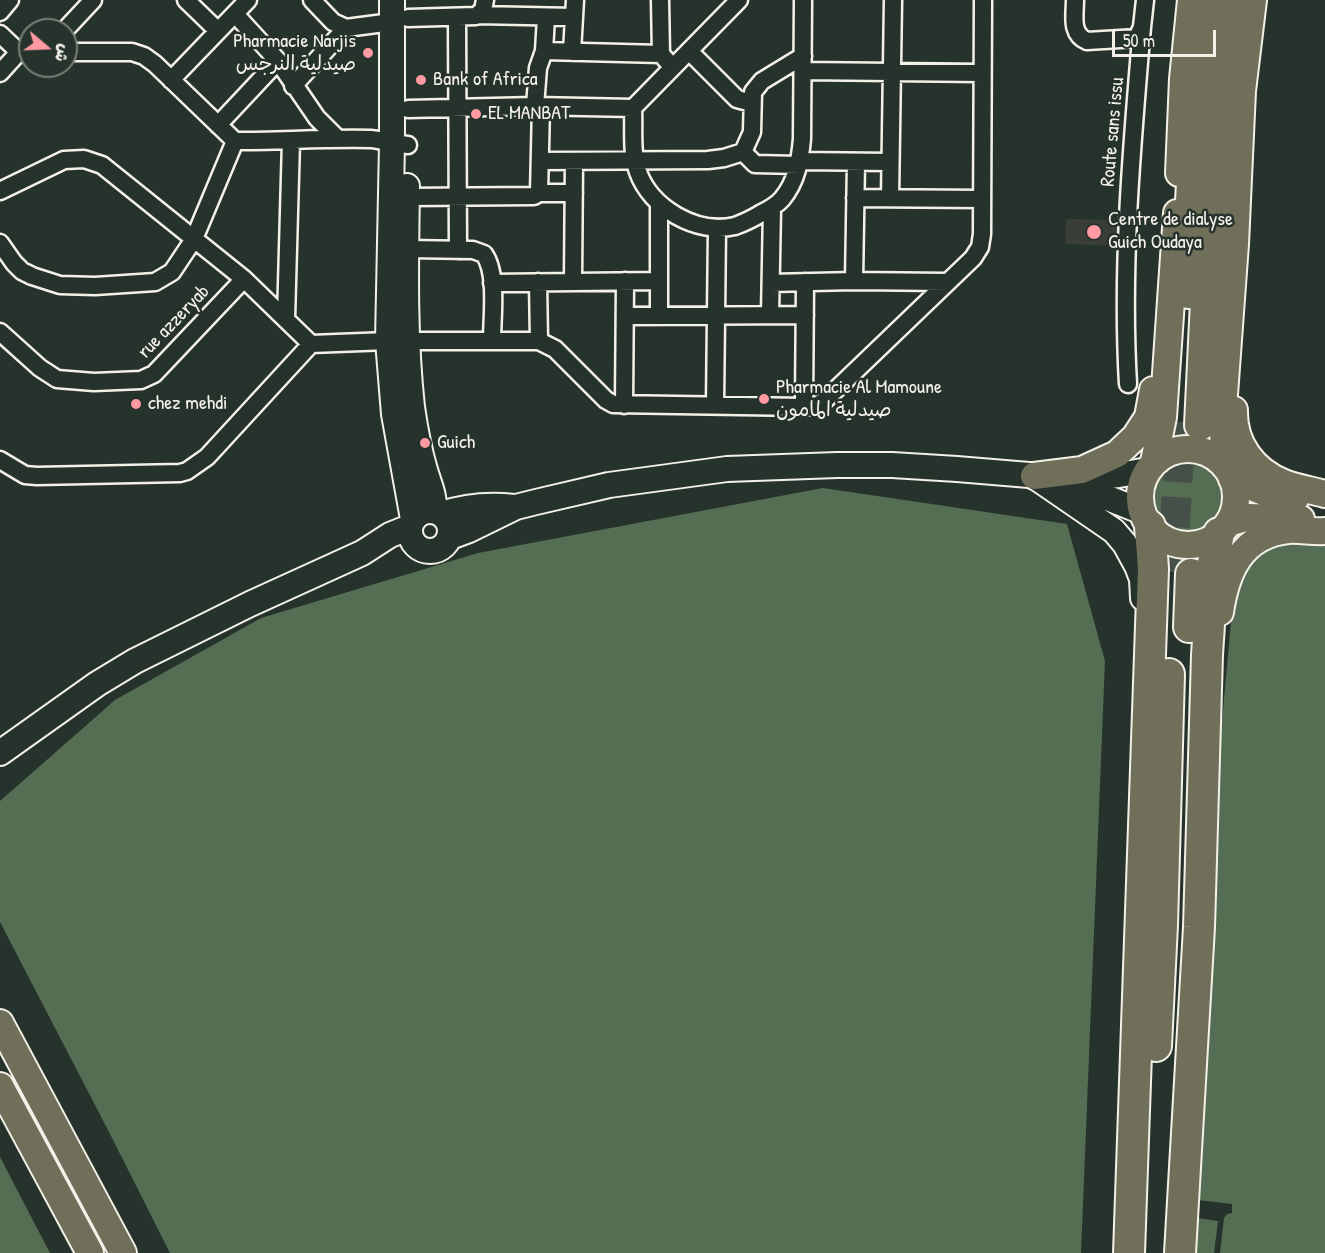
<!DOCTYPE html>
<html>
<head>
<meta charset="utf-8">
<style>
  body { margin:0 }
  #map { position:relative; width:1325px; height:1253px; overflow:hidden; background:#26332d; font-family:"Patrick Hand","Playpen Sans Arabic",sans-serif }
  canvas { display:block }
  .north { position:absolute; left:18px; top:18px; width:60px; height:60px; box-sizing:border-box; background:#26332d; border:2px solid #787f78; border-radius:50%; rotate:109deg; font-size:16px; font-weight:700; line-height:24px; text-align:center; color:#f4f1e8 }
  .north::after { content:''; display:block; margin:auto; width:21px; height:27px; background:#ff9aa2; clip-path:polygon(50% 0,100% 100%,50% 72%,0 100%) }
  .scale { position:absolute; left:1112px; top:30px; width:104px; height:27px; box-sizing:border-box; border:3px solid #f4f1e8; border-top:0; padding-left:8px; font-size:18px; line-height:21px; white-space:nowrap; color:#f4f1e8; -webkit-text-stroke:4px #26332d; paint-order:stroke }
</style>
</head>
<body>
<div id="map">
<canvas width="1325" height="1253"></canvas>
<div class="north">ش</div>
<div class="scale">50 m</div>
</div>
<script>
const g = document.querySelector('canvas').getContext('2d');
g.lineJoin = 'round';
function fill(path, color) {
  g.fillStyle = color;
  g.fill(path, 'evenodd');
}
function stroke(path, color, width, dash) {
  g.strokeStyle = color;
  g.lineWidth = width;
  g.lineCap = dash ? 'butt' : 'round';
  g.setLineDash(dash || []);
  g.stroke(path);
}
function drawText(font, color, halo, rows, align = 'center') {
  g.font = font + ' "Patrick Hand","Playpen Sans Arabic",sans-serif';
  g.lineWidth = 5;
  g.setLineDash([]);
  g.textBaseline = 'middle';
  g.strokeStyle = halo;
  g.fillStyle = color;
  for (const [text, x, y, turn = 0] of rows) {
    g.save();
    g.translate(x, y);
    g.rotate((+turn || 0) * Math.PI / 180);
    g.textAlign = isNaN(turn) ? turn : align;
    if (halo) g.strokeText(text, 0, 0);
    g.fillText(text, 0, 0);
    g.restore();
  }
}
const built = new Path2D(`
  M 1066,219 L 1123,220 L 1122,246 L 1065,244 Z`);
const green = new Path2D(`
  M1152 497a35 35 0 1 1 70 0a35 35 0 1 1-70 0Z
  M 823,488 L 1067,524 L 1105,661 L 1081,1253 L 170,1253 L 109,1132 L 0,922 L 0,801 L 115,700 L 261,618 L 478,553 Z
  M 1289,541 L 1325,543 L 1325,1253 L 1220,1253 L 1224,1218 L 1227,1214 L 1232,1213 L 1232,1204 L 1198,1200 L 1207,1043 L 1220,743 L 1233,600 C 1236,583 1247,561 1262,551 C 1270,546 1280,544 1289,541 Z
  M 0,1157 L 50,1253 L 0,1253 Z
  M 1197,1218 L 1218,1221 L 1214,1253 L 1194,1253 Z`);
const highwayTunnel = new Path2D(`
  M 1172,572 L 1181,422`);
const street = new Path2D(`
  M 186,0 L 218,31
  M 312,0 L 333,22 L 346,28 L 392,22
  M 660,0 L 661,54 L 668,62
  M 1075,0 C 1075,15 1070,34 1087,41 L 1137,38 L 1142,27 L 1145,0
  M 0,12 L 10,0
  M 235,14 L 278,61 L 317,118 L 337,138
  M 478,15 L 574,17
  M 457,17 L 458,250
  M 408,18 L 476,16 L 483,10 L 485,0
  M 65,30 L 93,0
  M 0,34 L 19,52 L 30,52
  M 544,51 L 661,54
  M 689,51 L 737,99 L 752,103
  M 66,52 L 132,52 L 144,56 L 155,64 L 235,141 C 280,141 326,138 371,139 C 383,140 395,144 408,145
  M 572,52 L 575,0
  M 803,71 L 982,73
  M 0,73 L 19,52
  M 171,80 L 248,0
  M 293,86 L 346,28
  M 535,106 L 538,68 L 544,51 L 546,17
  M 633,108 C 634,129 631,152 638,172 C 651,208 696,235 735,226 C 743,223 752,219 760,214 C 768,210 776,206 782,199 C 797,181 800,160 802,139 L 803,0
  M 408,109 L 535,106 L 633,108 L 739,0
  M 218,125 L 278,61
  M 743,152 L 755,164 L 799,165
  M 540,161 L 708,160 L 724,158 L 743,152 L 752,132 L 753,92 L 762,81 L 803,56
  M 799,161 L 890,162
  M 0,191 L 64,160 L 84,159 L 102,165 L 244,279 L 311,344
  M 539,193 L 541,106
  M 407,197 L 534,196 L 539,193 L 574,193
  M 855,198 L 981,199
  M 890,198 L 893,0
  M 0,243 L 14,263 L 22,271 L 32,276 L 60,285 L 95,286 L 155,282 L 172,272 L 194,239 L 235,141
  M 407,249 L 473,250 L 484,254 C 498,273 492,317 492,340
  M 573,281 L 574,161
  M 854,281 L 856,162
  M 538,282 L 539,341
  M 492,283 L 658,281
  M 771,283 L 854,281 L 946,282
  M 770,315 L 772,208
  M 625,316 L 805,315
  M 659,316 L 659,204
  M 286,319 L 291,141
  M 0,332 L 40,368 L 57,379 L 94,382 L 141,380 L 154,374 L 244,279
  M 1128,384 C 1121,265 1132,145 1142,27
  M 624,405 L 625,281
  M 715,405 L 717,228
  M 804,407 L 805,282
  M 0,460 L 25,475 L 37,476 L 180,473 L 187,471 L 207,457 L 311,344 L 388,341 L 539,341 L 555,349 L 606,400 L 613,404 L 804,407 L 818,405 L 824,401 L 973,258 L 980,247 L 982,234 L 983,0`);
const secondary = new Path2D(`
  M 392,0 L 392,144 L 388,341 L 394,414 L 413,519
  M 407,186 C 406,259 404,334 412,407 C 415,428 419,450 425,470 C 429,484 435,496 434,510
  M 1034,476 L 1114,531 L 1125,544 L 1137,566 L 1142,579 L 1143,598
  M 1066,484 L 1085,489 L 1143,512
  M410 531a20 20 0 1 1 40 0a20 20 0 1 1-40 0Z
  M 442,514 C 466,506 489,504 514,507
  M 450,537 L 469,530 L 516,507 L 536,502 L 609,485 L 727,469 L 837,465 L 892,465 L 957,469 L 1077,479 L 1119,475 L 1148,470
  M 0,753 L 97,684 L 135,661 L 250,604 L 362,553 L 390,535 L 410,527`);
const primary = new Path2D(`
  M 1179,173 L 1183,79 L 1191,0
  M 1234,410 C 1233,443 1253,471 1284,483 C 1297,488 1311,490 1325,494
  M1140 497a48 48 0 1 1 96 0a48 48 0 1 1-96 0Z
  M 1154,462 L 1163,417 L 1177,213
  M 1226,467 L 1222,422 L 1235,244 L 1242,91 L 1253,0
  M 1034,476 L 1082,470 L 1117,454 L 1135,437 L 1148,417 L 1153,390
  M 1232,479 L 1266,493 L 1295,499
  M 1228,523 L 1249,517 L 1301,519
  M 1220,612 C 1226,572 1241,535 1288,530 C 1300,529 1313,532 1325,531
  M 0,1023 L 123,1253
  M 0,1086 L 90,1253`);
const highway = new Path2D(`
  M 1188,293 L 1190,218 L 1197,97 L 1209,0
  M 1200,425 L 1206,301 L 1219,121 L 1232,0
  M 1189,627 L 1191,574
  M 1156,1046 L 1162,925 L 1169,674
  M 1129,1253 L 1153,569 L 1150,526
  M 1180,1253 L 1199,927 L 1207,655 L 1213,563 L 1219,533`);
const markers = [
  [368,53,6,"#ff9aa2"],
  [421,80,6,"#ff9aa2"],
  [476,114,6,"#ff9aa2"],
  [1094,232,8,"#ff9aa2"],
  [764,399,6,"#ff9aa2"],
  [136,404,6,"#ff9aa2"],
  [425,443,6,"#ff9aa2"]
];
const poiNames = [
  ["Pharmacie Narjis",356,42,"right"],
  ["صيدلية النرجس",356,65,"right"],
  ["Bank of Africa",433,80],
  ["EL MANBAT",488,114],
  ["Centre de dialyse",1108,220],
  ["Guich Oudaya",1108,243],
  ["Pharmacie Al Mamoune",776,388],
  ["صيدلية المامون",776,411],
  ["chez mehdi",148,404],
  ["Guich",437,443]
];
const streetNames = [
  ["Route sans issu",1113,132,-85],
  ["rue azzeryab",174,322,-46]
];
fill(built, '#393f38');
fill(green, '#556d52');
stroke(highwayTunnel, '#455049', 30, [30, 15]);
stroke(street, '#f4f1e8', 21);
stroke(secondary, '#f4f1e8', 28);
stroke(primary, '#f4f1e8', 30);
stroke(highway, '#f4f1e8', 34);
stroke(street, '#26332d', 16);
stroke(secondary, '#26332d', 24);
stroke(primary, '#706f59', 26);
stroke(highway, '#706f59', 30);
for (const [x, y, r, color] of markers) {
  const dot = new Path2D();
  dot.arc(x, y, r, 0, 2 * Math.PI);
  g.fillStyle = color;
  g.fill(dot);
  stroke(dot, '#26332d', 2);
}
drawText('20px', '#f4f1e8', '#26332d', poiNames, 'left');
drawText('20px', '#f4f1e8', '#26332d', streetNames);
</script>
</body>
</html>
